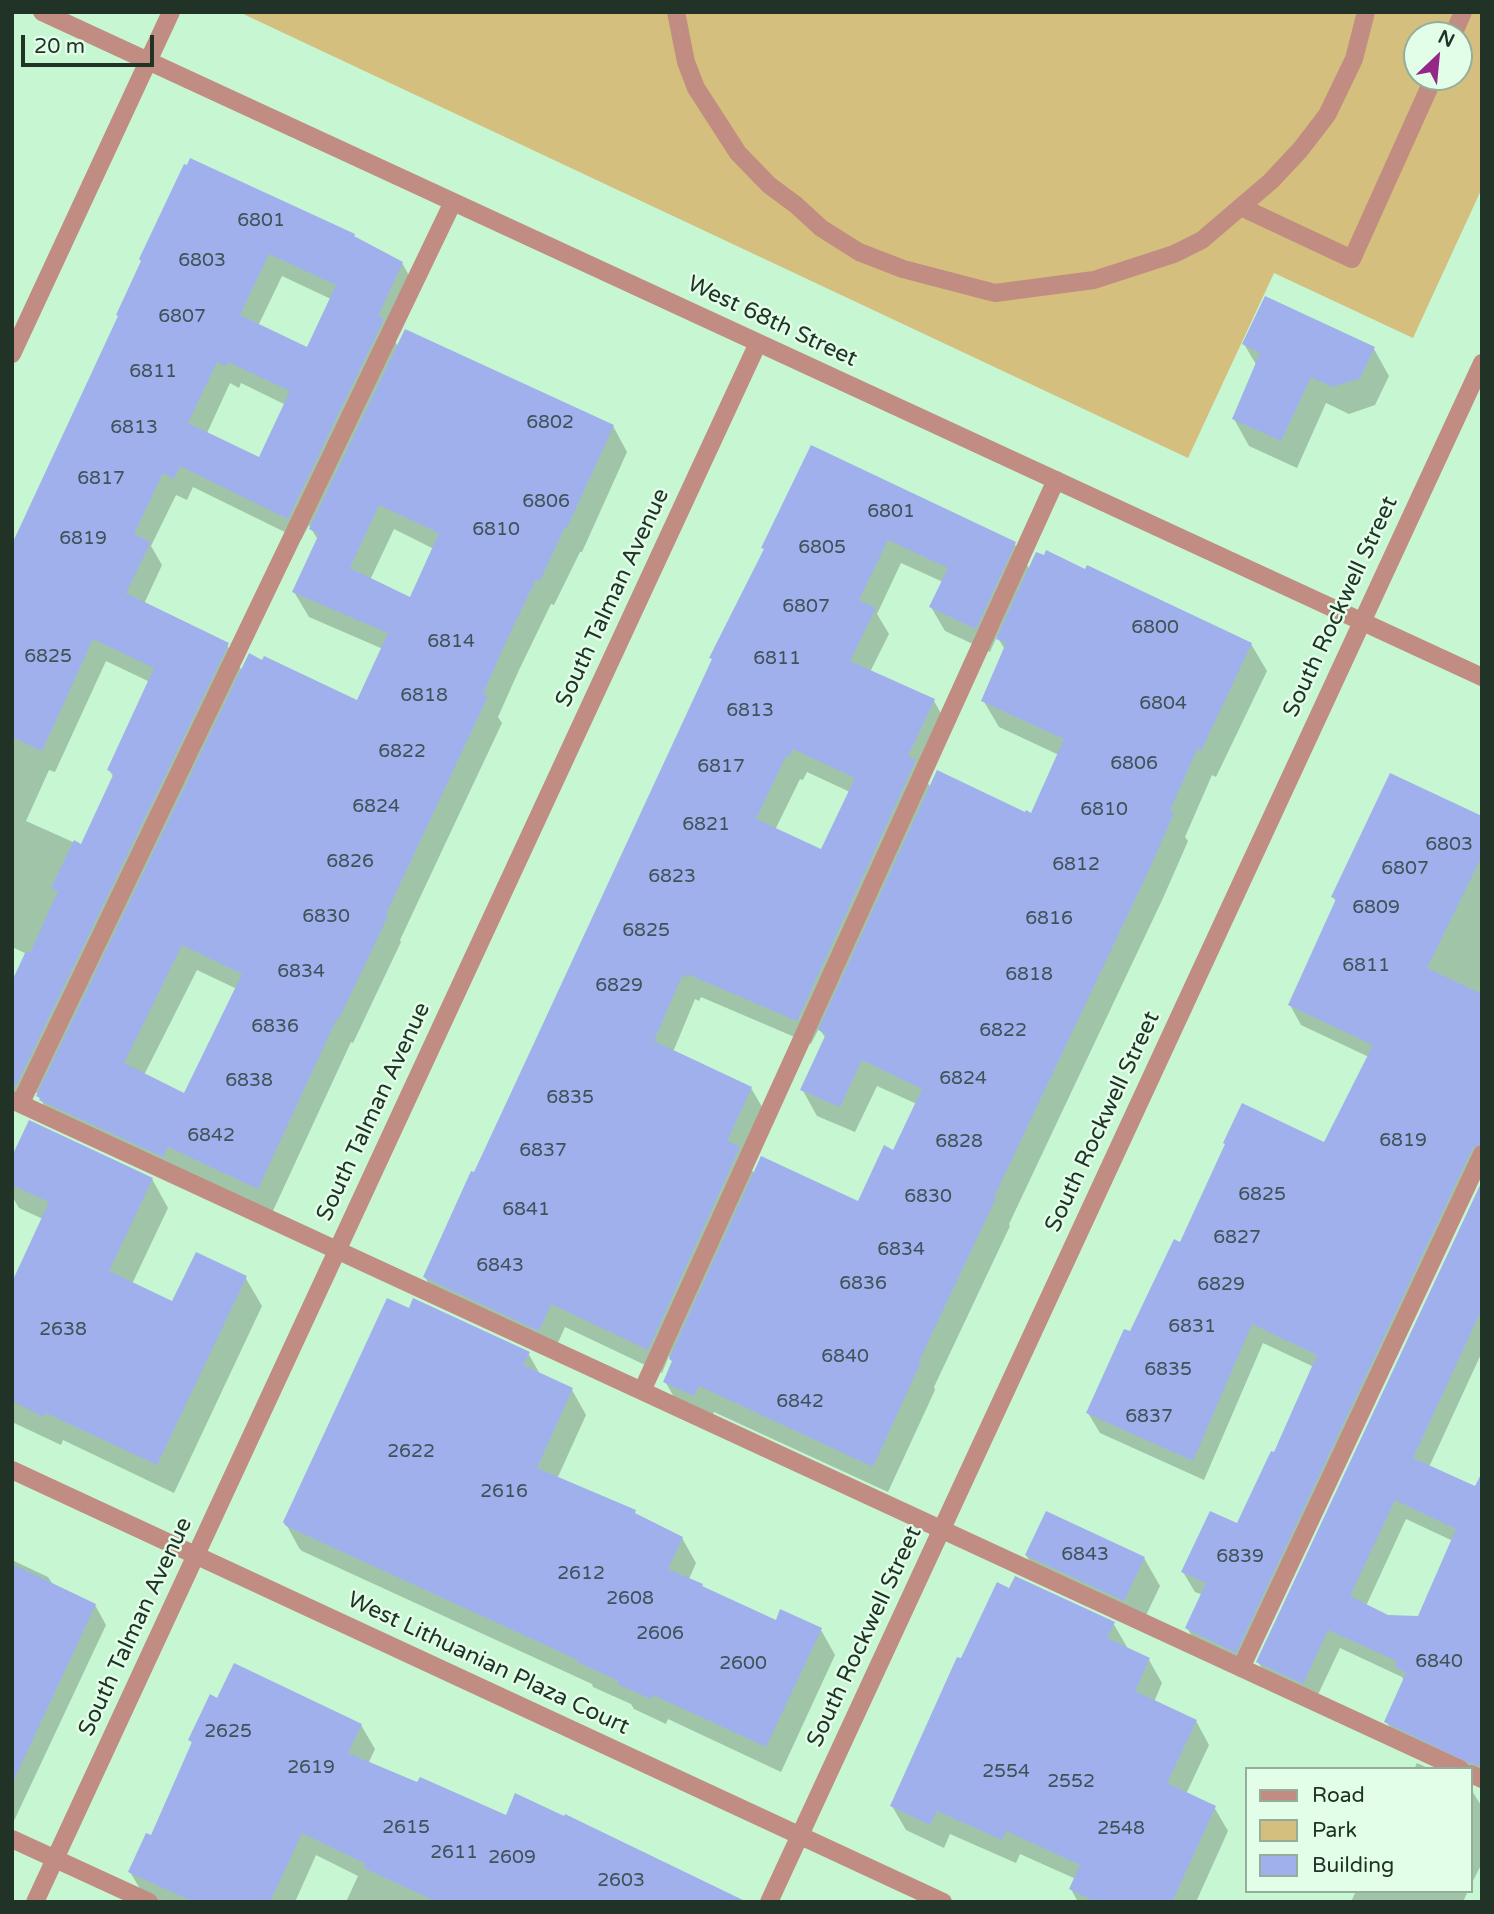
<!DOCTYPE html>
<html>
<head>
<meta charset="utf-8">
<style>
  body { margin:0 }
  #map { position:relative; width:1494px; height:1914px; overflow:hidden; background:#c7f6d3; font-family:"Varela Round",sans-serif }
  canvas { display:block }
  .frame { position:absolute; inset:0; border:14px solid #213326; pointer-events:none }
  .legend { position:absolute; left:1245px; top:1767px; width:228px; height:126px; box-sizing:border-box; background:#e2fee9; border:2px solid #95ad9b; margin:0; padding:9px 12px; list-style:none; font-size:21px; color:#213326 }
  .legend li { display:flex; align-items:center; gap:14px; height:35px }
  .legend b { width:35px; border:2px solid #95ad9b }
  .north { position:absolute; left:1403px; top:21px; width:70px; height:70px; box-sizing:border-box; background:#e2fee9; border:2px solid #95ad9b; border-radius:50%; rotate:26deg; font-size:19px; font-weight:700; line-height:28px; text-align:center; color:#213326 }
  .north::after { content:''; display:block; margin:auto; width:24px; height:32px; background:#952789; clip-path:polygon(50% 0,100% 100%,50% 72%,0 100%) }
  .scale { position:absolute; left:21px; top:35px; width:133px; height:32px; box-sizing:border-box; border:4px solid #213326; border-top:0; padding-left:9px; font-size:21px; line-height:24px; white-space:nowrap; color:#213326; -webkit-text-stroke:5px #e2fee9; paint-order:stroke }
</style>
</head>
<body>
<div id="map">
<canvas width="1494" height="1914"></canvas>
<div class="frame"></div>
<ul class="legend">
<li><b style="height:9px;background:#c18c81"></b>Road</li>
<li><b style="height:19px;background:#d4bf7e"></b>Park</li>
<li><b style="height:19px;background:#9fb0ed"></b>Building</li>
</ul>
<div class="north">N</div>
<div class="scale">20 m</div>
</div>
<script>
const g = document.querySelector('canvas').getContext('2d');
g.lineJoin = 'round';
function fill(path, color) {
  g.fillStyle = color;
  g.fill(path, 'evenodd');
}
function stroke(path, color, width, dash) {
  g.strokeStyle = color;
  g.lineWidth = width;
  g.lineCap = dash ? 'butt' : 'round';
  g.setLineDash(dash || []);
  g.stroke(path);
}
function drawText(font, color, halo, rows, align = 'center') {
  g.font = font + ' "Varela Round",sans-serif';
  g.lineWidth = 5;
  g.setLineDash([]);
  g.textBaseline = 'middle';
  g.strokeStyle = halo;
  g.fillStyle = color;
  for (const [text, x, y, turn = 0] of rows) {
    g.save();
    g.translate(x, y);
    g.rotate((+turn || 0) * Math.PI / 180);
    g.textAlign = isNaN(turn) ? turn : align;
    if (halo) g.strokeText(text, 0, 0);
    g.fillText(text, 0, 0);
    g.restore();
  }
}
const green = new Path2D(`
  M 239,12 L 1482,12 L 1482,188 L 1413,338 L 1274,273 L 1188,458 ZM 1417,35 L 1459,35 L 1459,77 L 1417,77 Z`);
const shadow = new Path2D(`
  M 354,235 L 356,240 L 402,263 L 415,286 L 392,336 L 398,347 L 613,426 L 627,452 L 582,552 L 580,552 L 554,605 L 551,604 L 519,670 L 498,717 L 502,723 L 400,940 L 401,942 L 353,1043 L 351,1042 L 272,1213 L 56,1125 L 36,1092 L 29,1108 L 12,1100 L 12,985 L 27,954 L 12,947 L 12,551 L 66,436 L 142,262 ZM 282,276 L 331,299 L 307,349 L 258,326 ZM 230,383 L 239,388 L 241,383 L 286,405 L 260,459 L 207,433 ZM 193,487 L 301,540 L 309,525 L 318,540 L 294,592 L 309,617 L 383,649 L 358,702 L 242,671 L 227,645 L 144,604 L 162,565 L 151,546 L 176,495 L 187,500 ZM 394,529 L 434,549 L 411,599 L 370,580 ZM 106,661 L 150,682 L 109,770 L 114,778 L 82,846 L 26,821 L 49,770 L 55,772 ZM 197,970 L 237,989 L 185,1095 L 144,1075 Z
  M 1244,344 L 1374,349 L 1389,376 L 1375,405 L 1349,414 L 1326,403 L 1297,468 L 1249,446 L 1234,419 L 1257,366 Z
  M 812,447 L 1014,543 L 1030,570 L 1251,644 L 1267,671 L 1216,777 L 1212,775 L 1185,837 L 1188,841 L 1164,896 L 1009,1224 L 1010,1226 L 934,1387 L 935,1390 L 888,1492 L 714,1412 L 709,1422 L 680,1408 L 665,1381 L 673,1363 L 669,1356 L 662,1373 L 565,1327 L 553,1354 L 438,1301 L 425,1277 L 474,1175 ZM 901,563 L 943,582 L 931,607 L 945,631 L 990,652 L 997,636 L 1005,650 L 983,700 L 999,727 L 1059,755 L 1032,815 L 931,788 L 923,775 L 947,724 L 934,701 L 870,672 L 889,634 L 877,614 ZM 807,772 L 850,792 L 822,852 L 775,830 L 800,779 L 803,780 ZM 701,997 L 811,1044 L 819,1028 L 826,1039 L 802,1089 L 817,1116 L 855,1132 L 877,1086 L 917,1104 L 894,1152 L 859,1203 L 755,1175 L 744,1157 L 765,1112 L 751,1088 L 673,1052 L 695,999 L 699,1001 Z
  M 1482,818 L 1482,1171 L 1247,1672 L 1199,1648 L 1187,1628 L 1203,1595 L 1195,1592 L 1183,1572 L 1238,1526 L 1275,1455 L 1314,1367 L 1263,1343 L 1204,1480 L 1100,1433 L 1088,1413 L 1181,1244 L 1325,1144 L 1369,1057 L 1301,1025 L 1290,1005 L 1337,903 L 1333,897 Z
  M 12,1160 L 152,1179 L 168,1208 L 132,1284 L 173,1304 L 245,1277 L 262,1306 L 174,1493 L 63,1440 L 61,1445 L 12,1422 L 12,1276 L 16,1278 L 43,1219 L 19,1208 L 12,1196 Z
  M 1482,1185 L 1482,1352 L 1429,1467 L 1475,1488 L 1482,1475 L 1482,1782 L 1398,1741 L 1386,1721 L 1404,1681 L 1402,1677 L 1340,1648 L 1314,1703 L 1270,1682 L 1258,1662 ZM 1406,1519 L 1453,1541 L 1419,1617 L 1388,1616 L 1366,1606 Z
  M 528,1353 L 541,1376 L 572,1390 L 586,1415 L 557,1479 L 634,1512 L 637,1516 L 682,1538 L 696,1563 L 689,1579 L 702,1585 L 704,1589 L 777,1622 L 821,1630 L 835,1655 L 781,1772 L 668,1719 L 666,1724 L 634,1709 L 631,1704 L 593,1687 L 592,1684 L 302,1551 L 299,1548 L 285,1522 Z
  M 1026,1555 L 1144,1558 L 1160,1586 L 1140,1628 L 1042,1582 Z
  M 12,1560 L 48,1577 L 54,1586 L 95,1605 L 106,1625 L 12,1825 Z
  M 1113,1623 L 1127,1647 L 1126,1649 L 1149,1660 L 1162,1683 L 1154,1702 L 1196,1721 L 1209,1745 L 1186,1794 L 1214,1807 L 1228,1831 L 1196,1902 L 1078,1902 L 1071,1889 L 1076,1879 L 1020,1854 L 1016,1863 L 950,1834 L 944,1848 L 906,1830 L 892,1806 Z
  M 218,1700 L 361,1725 L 375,1749 L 368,1764 L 718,1902 L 346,1902 L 358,1876 L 316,1855 L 295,1902 L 148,1902 L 130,1872 L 152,1838 L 193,1745 L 190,1740 Z
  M 1417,1763 L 1430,1769 L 1414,1769 Z
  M 1471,1789 L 1482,1807 L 1482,1863 L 1471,1885 Z
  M 1356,1891 L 1468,1891 L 1463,1902 L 1351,1902 Z`);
const building = new Path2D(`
  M 190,158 L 355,234 L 354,236 L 403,262 L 378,316 L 384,319 L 288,519 L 180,466 L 174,479 L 163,473 L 134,534 L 151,542 L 126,593 L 229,643 L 16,1086 L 12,1085 L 12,981 L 26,951 L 30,953 L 58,891 L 51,888 L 74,840 L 81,844 L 114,773 L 107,770 L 154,668 L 93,639 L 42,751 L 12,737 L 12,544 L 118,316 L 116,315 L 141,261 L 139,259 L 184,164 L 187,165 ZM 269,254 L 336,285 L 307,347 L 240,315 ZM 217,362 L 226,366 L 228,362 L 290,391 L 259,457 L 188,423 Z
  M 1265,296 L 1375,347 L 1360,378 L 1333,387 L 1311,377 L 1281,441 L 1232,419 L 1260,353 L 1242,344 Z
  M 405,329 L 614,425 L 567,528 L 565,527 L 540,581 L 536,579 L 505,644 L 483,694 L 488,696 L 386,914 L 388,916 L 339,1019 L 337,1018 L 258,1189 L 168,1147 L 163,1157 L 39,1100 L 40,1098 L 36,1096 L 249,653 L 262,660 L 264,656 L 357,700 L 388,633 L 292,592 L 319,534 L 309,529 ZM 379,505 L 439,533 L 410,597 L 350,568 ZM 182,945 L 242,974 L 184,1093 L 124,1063 Z
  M 811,445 L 1016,542 L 976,629 L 929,607 L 948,568 L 888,540 L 859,600 L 876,608 L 850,661 L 935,699 L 908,756 L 916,760 L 797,1021 L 687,974 L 685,978 L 682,976 L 654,1041 L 752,1087 L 728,1139 L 728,1141 L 740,1147 L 648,1350 L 551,1304 L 539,1331 L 423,1277 L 471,1171 L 474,1172 L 509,1097 L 712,659 L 709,658 L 764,549 L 761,548 ZM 793,749 L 855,778 L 821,849 L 756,819 L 786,756 L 789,757 Z
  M 1046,550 L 1085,569 L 1087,565 L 1252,643 L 1201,751 L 1197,749 L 1170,811 L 1174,813 L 1150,868 L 994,1197 L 996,1198 L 919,1361 L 921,1362 L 873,1467 L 699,1386 L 694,1396 L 663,1382 L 672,1361 L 669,1359 L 761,1156 L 858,1201 L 884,1145 L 893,1150 L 922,1089 L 862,1060 L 840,1107 L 800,1090 L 826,1034 L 818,1030 L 937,770 L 1025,812 L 1026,810 L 1031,813 L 1064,739 L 981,701 L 1006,643 L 996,639 L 1036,552 L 1044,555 Z
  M 1390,773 L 1482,816 L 1482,856 L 1427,968 L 1482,994 L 1482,1143 L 1472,1149 L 1236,1653 L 1185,1628 L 1206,1583 L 1181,1572 L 1210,1511 L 1237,1523 L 1271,1451 L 1274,1452 L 1317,1355 L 1252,1324 L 1193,1461 L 1086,1413 L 1124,1329 L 1130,1331 L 1174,1239 L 1180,1242 L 1225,1144 L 1223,1143 L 1242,1103 L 1324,1142 L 1373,1045 L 1288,1005 L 1336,899 L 1331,897 Z
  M 29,1120 L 153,1178 L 109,1271 L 172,1301 L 196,1252 L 247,1276 L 157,1465 L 46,1413 L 44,1417 L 12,1401 L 12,1282 L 49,1202 L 12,1185 L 12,1156 Z
  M 1482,1181 L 1482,1309 L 1413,1458 L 1475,1486 L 1482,1472 L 1482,1766 L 1469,1763 L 1384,1722 L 1406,1673 L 1395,1667 L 1397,1661 L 1328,1630 L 1303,1684 L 1256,1662 ZM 1395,1500 L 1456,1529 L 1418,1616 L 1388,1615 L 1350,1596 Z
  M 387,1298 L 409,1308 L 413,1298 L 530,1352 L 523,1365 L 573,1388 L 537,1468 L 636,1510 L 635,1513 L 683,1537 L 668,1569 L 703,1584 L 702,1586 L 776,1620 L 780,1609 L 822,1628 L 766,1747 L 653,1695 L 651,1699 L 617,1684 L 619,1681 L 577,1662 L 578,1660 L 286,1526 L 283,1522 Z
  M 1046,1511 L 1145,1557 L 1124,1601 L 1025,1555 Z
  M 12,1564 L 96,1604 L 12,1784 Z
  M 1015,1576 L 1115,1622 L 1107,1638 L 1150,1658 L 1135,1691 L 1197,1720 L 1167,1783 L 1216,1806 L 1172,1902 L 1096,1902 L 1069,1889 L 1080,1865 L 1006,1831 L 1002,1840 L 937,1811 L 930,1825 L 890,1806 L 957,1657 L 961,1658 L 997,1582 L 1009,1588 Z
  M 234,1663 L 362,1724 L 348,1753 L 417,1782 L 420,1777 L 506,1815 L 515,1793 L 564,1816 L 565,1814 L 747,1902 L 437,1902 L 364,1868 L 366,1864 L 302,1833 L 270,1902 L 194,1902 L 128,1872 L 146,1833 L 151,1835 L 192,1742 L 188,1740 L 210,1694 L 217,1698 Z`);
const service = new Path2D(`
  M 676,12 L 686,62 L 696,88 L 738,153 L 769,185 L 796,205 L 821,228 L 859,252 L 903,269 L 995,293 L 1094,280 L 1174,254 L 1202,240 L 1271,181 L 1300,150 L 1327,115 L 1354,59 L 1366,12
  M 1453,35 L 1463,12
  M 1241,207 L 1352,259 L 1434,77
  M 12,1100 L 1460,1769
  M 20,1104 L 453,202
  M 642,1391 L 1056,480
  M 1241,1668 L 1482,1154
  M 1471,1774 L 1482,1779
  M 12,1839 L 149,1902`);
const minor = new Path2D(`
  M 42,12 L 1482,677
  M 12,354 L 171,12
  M 12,1470 L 943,1902
  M 35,1902 L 758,343
  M 769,1902 L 1482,363`);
const numberNames = [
  ["6801",261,221],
  ["6803",202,261],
  ["6807",182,317],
  ["6811",153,372],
  ["6802",550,423],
  ["6813",134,428],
  ["6817",101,479],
  ["6806",546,502],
  ["6801",891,512],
  ["6810",496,530],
  ["6819",83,539],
  ["6805",822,548],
  ["6807",806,607],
  ["6800",1155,628],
  ["6814",451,642],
  ["6825",48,657],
  ["6811",777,659],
  ["6818",424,696],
  ["6804",1163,704],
  ["6813",750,711],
  ["6822",402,752],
  ["6806",1134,764],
  ["6817",721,767],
  ["6824",376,807],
  ["6810",1104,810],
  ["6821",706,825],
  ["6803",1449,845],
  ["6826",350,862],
  ["6812",1076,865],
  ["6807",1405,869],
  ["6823",672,877],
  ["6809",1376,908],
  ["6830",326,917],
  ["6816",1049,919],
  ["6825",646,931],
  ["6811",1366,966],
  ["6834",301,972],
  ["6818",1029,975],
  ["6829",619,986],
  ["6836",275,1027],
  ["6822",1003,1031],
  ["6824",963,1079],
  ["6838",249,1081],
  ["6835",570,1098],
  ["6842",211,1136],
  ["6819",1403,1141],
  ["6828",959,1142],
  ["6837",543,1151],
  ["6825",1262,1195],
  ["6830",928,1197],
  ["6841",526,1210],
  ["6827",1237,1238],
  ["6834",901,1250],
  ["6843",500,1266],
  ["6836",863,1284],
  ["6829",1221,1285],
  ["6831",1192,1327],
  ["2638",63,1330],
  ["6840",845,1357],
  ["6835",1168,1370],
  ["6842",800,1402],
  ["6837",1149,1417],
  ["2622",411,1452],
  ["2616",504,1492],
  ["6843",1085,1555],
  ["6839",1240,1557],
  ["2612",581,1574],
  ["2608",630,1599],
  ["2606",660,1634],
  ["6840",1439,1662],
  ["2600",743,1664],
  ["2625",228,1732],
  ["2619",311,1768],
  ["2554",1006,1772],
  ["2552",1071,1782],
  ["2615",406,1828],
  ["2548",1121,1829],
  ["2611",454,1853],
  ["2609",512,1858],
  ["2603",621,1881]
];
const streetNames = [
  ["West 68th Street",772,322,25],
  ["South Talman Avenue",613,598,-65],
  ["South Rockwell Street",1341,607,-65],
  ["South Talman Avenue",374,1112,-65],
  ["South Rockwell Street",1103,1122,-65],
  ["South Talman Avenue",136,1627,-65],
  ["South Rockwell Street",865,1637,-65],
  ["West Lithuanian Plaza Court",488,1664,25]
];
fill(green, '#d4bf7e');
fill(shadow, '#0003');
fill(building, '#9fb0ed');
stroke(service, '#c18c81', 18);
stroke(minor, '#c18c81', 18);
drawText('19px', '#405258', null, numberNames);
drawText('23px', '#213326', '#e2fee9', streetNames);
</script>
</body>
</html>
